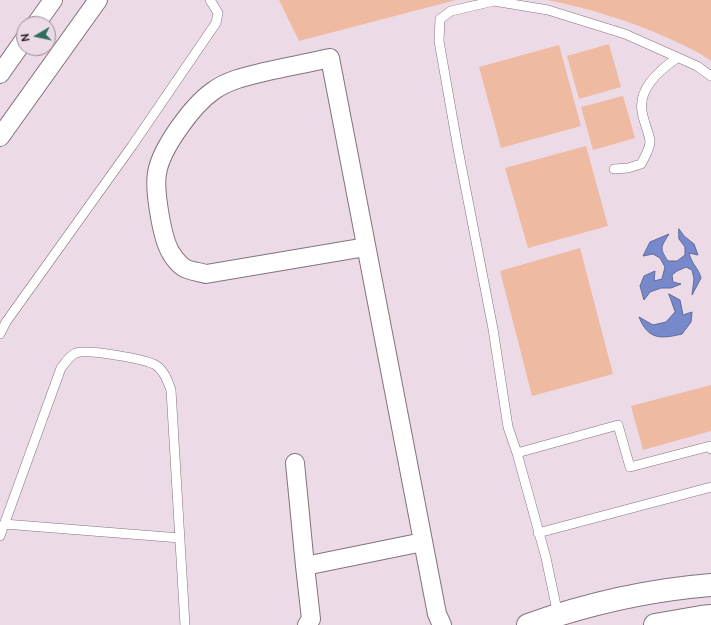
<!DOCTYPE html>
<html>
<head>
<meta charset="utf-8">
<style>
  body { margin:0 }
  #map { position:relative; width:711px; height:625px; overflow:hidden; background:#ecdae6; font-family:Ubuntu,sans-serif }
  canvas { display:block }
  .north { position:absolute; left:16px; top:16px; width:40px; height:40px; box-sizing:border-box; background:#ecdae6; border:1px solid #9e9099; border-radius:50%; rotate:261deg; font-size:11px; font-weight:700; line-height:16px; text-align:center; color:#292226 }
  .north::after { content:''; display:block; margin:auto; width:14px; height:18px; background:#2f6e5c; clip-path:polygon(50% 0,100% 100%,50% 72%,0 100%) }
</style>
</head>
<body>
<div id="map">
<canvas width="711" height="625"></canvas>
<div class="north">N</div>
</div>
<script>
const g = document.querySelector('canvas').getContext('2d');
g.lineJoin = 'round';
function fill(path, color) {
  g.fillStyle = color;
  g.fill(path, 'evenodd');
}
function stroke(path, color, width, dash) {
  g.strokeStyle = color;
  g.lineWidth = width;
  g.lineCap = dash ? 'butt' : 'round';
  g.setLineDash(dash || []);
  g.stroke(path);
}
const green = new Path2D(`
  M 279,0 L 456,0 L 299,41 Z
  M 547,0 L 711,0 L 711,61 C 698,51 683,45 668,38 C 629,21 589,8 547,0 Z
  M 609,44 L 621,87 L 579,99 L 567,56 Z
  M 559,45 L 581,126 L 501,148 L 479,67 Z
  M 623,96 L 635,138 L 593,150 L 581,107 Z
  M 586,146 L 608,226 L 528,248 L 505,168 Z
  M 580,248 L 613,374 L 532,396 L 500,271 Z
  M 711,385 L 711,431 L 643,450 L 631,406 Z`);
const water = new Path2D(`
  M 679,229 L 684,236 L 694,244 L 698,255 L 689,253 C 692,265 698,267 701,278 L 692,295 L 694,279 L 692,270 L 686,267 L 677,271 L 672,275 L 673,282 L 681,284 L 671,288 L 661,288 L 650,292 L 644,300 L 640,286 L 644,276 L 655,271 L 654,281 L 662,279 L 665,267 L 660,258 L 653,254 L 643,256 L 650,242 L 669,234 C 661,247 659,248 668,261 L 677,261 L 685,255 L 685,247 L 679,239 Z
  M 669,294 L 680,300 L 683,315 L 692,312 L 691,322 L 682,334 C 661,339 648,340 639,317 L 653,325 L 666,322 L 675,312 Z`);
const lane = new Path2D(`
  M 614,169 L 628,168 L 641,164 C 645,157 650,149 650,141 C 649,133 643,120 642,111 C 638,88 661,69 677,58
  M 0,334 L 6,322 L 132,146 L 216,23 L 218,13 L 210,0
  M 517,453 L 508,427 L 493,329 L 458,149 L 439,41 L 440,19 L 451,11 L 494,1 L 548,10 L 625,34 L 697,66 L 711,76
  M 4,524 L 180,538
  M 538,533 L 711,487
  M 0,536 L 61,368 C 66,362 69,356 76,353 C 87,349 148,359 157,366 C 165,372 168,382 171,390 L 185,625
  M 558,615 L 546,558 L 517,453 L 618,425 L 630,467 L 710,446 L 711,449`);
const street = new Path2D(`
  M 36,24 L 53,0
  M 0,74 L 24,40
  M 0,137 L 98,0
  M 366,247 L 206,274 C 200,272 188,271 183,267 C 179,264 174,258 171,253 C 162,239 154,190 157,173 C 161,148 193,105 213,91 C 228,80 247,76 264,72 C 286,67 308,63 330,58 L 437,614 L 442,625
  M 295,463 L 305,566 L 311,619 L 307,625
  M 305,566 L 423,542`);
const secondary = new Path2D(`
  M 528,625 C 587,604 649,590 711,585
  M 655,625 L 701,617 L 711,616`);
fill(green, '#efbaa2');
fill(water, '#7789cb');
stroke(water, '#606a9a', 1);
stroke(lane, '#83737d', 10);
stroke(street, '#83737d', 20);
stroke(secondary, '#83737d', 24);
stroke(lane, '#fff', 9);
stroke(street, '#fff', 18);
stroke(secondary, '#fff', 22);
</script>
</body>
</html>
